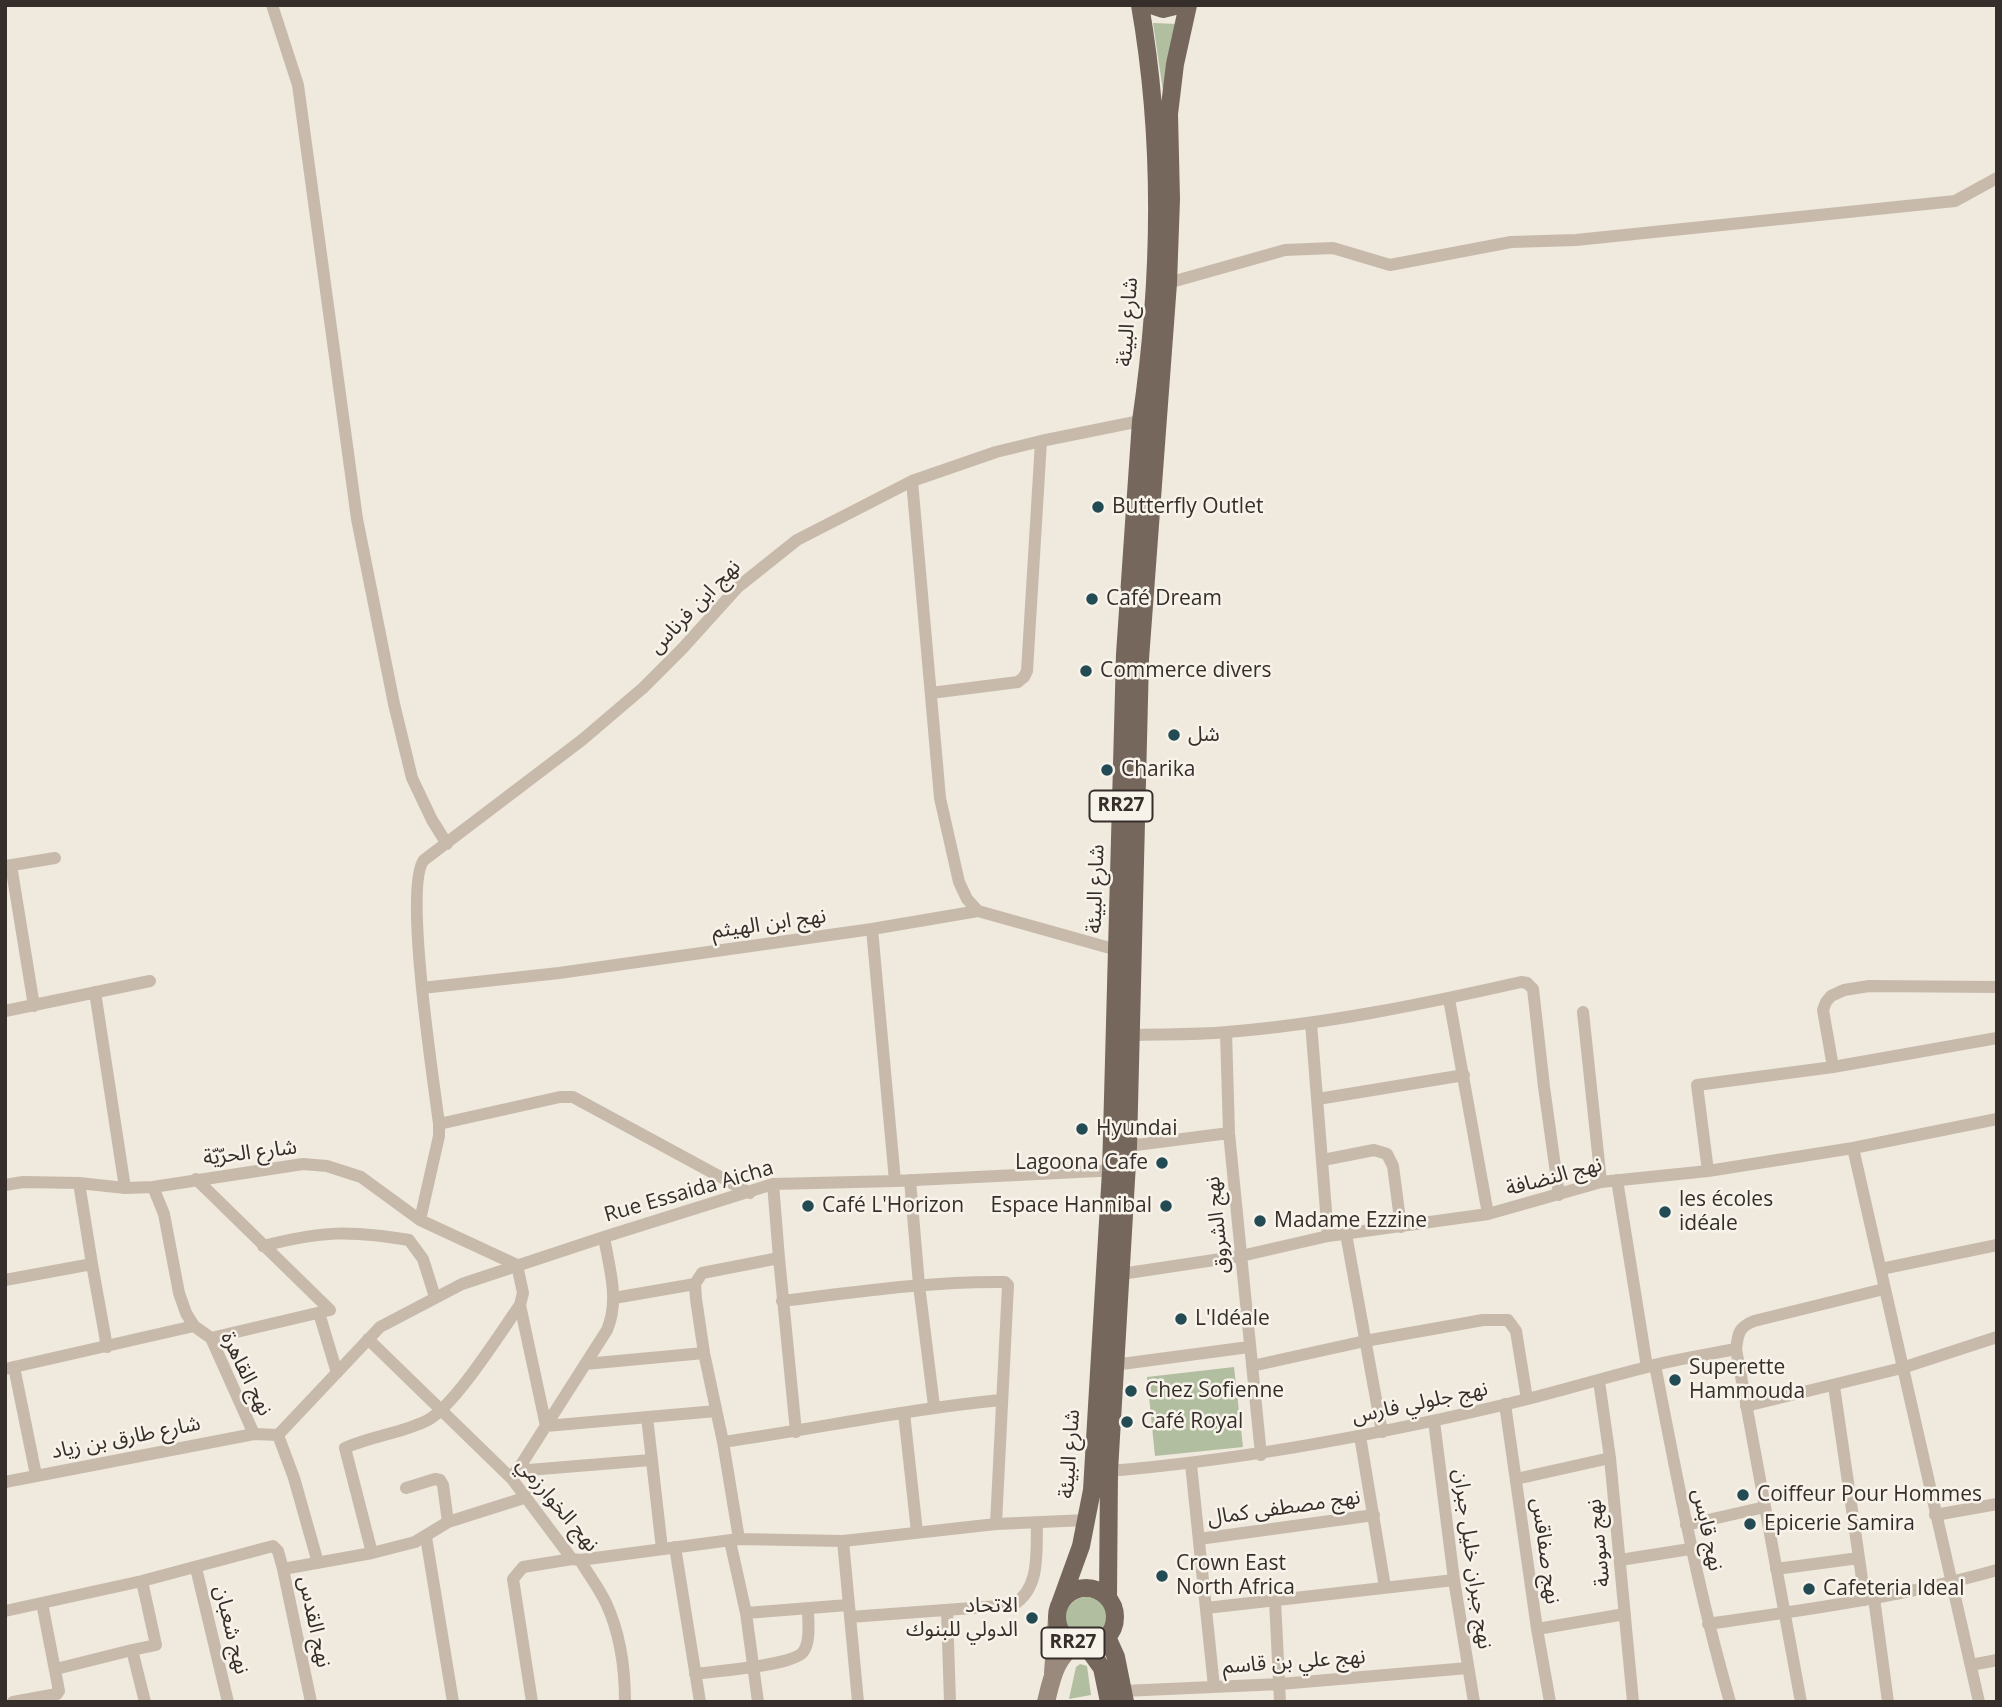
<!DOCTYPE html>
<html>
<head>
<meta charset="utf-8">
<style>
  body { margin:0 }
  #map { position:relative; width:2002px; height:1707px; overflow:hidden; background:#f0e9de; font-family:"Open Sans",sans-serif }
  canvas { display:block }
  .frame { position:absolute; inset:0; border:7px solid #362e2a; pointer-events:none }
</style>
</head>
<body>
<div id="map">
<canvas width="2002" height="1707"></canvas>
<div class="frame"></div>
</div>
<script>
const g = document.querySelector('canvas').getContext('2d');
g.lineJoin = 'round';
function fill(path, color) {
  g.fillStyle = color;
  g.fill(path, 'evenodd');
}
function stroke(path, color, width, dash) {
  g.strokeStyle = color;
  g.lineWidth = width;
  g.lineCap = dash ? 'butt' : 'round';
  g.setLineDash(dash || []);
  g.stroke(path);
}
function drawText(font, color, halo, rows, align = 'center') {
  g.font = font + ' "Open Sans","Noto Sans Arabic",sans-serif';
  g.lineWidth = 5;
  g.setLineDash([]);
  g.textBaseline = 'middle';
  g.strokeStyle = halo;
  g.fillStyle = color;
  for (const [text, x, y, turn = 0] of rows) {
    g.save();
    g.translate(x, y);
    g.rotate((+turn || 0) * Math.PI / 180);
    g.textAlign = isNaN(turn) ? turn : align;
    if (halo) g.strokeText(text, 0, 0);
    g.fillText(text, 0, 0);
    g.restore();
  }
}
const green = new Path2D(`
  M 1153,23 L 1177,24 L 1163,91 Z
  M 1234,1367 L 1243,1447 L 1155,1456 L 1147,1377 Z
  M1065 1619a22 22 0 1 1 44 0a22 22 0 1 1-44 0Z
  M 1080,1664 L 1087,1666 L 1091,1695 L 1069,1699 L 1076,1667 Z`);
const minor = new Path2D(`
  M 272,5 L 298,85 L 357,519 L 394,704 L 412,778 L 432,820 L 447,844
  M 1168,283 L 1285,250 L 1333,248 L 1390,265 L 1511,242 L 1576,240 L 1955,201 L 1997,178
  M 912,481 L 940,798 L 959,882 L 967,899 L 978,911
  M 931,693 L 1018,682 L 1024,677 L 1027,671 L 1041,441
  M 11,865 L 34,1006
  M 6,866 L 55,858
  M 872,929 L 895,1181
  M 422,988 L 559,973 L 872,929 L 978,911 L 1117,950
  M 95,992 L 125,1188
  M 1449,999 L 1488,1214
  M 5,1011 L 150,981
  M 1583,1012 L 1601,1182
  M 1311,1023 L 1328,1236
  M 1226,1032 L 1229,1133 L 1261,1455
  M 1131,1035 C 1163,1034 1195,1035 1227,1032 C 1326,1024 1424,1004 1521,982 L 1527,983 L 1533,989 L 1544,1087 L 1559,1195
  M 1833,1067 L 1823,1010 L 1826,1002 L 1831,996 L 1844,990 L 1869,986 L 1997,987
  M 1318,1099 L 1464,1075
  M 439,1124 L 560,1097 L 573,1097 L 750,1193
  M 1128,1146 L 1229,1133
  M 1853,1148 L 1979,1702
  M 1323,1160 L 1374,1150 L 1387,1154 L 1393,1166 L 1401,1227
  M 1708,1171 L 1697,1085 L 1833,1067 L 1997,1038
  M 196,1179 L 330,1310
  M 910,1180 L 919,1285 L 934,1406
  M 1617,1180 L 1647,1367
  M 79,1183 L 92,1264
  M 773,1184 L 779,1258
  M 5,1185 L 23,1182 L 79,1183 L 125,1188 L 153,1187 L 303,1164 L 327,1166 L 361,1177 L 420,1220 L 517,1265 L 523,1293 L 520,1305 L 546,1426 L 716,1411
  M 153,1187 L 164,1214 L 179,1293 L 186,1313 L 194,1326 L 211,1338 L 254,1434 L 278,1435 L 294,1478 L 318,1563
  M 420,1220 L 439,1136 L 439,1124 C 434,1083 403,885 424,860 L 582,740 L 643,688 L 682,649 L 738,587 L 797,540 L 912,481 L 996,452 L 1041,441 L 1145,420
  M 1346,1234 L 1382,1432
  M 263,1246 C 322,1231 349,1230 409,1240 L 423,1259 L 435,1297
  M 1881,1269 L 1997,1245
  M 1121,1274 L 1241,1256 L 1328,1236 L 1488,1214 L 1601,1182 L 1708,1171 L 1853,1148 L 1997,1119
  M 5,1280 L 92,1264 L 107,1347
  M 614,1298 L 695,1284
  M 782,1301 C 856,1292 931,1281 1005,1282 L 1008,1285 L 996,1524
  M 319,1313 L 337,1373
  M 211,1338 L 330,1310
  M 368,1339 L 512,1479 L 572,1559 L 580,1560 C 588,1574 599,1588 606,1603 C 620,1633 625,1669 625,1702
  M 585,1364 L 704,1353
  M 1114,1365 L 1249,1347
  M 1655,1365 C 1677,1478 1698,1591 1730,1702
  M 1252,1366 L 1365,1341 L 1483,1320 L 1508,1320 L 1516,1331 L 1527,1399
  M 14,1367 L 36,1475
  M 5,1369 L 194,1326
  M 1599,1381 L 1610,1458 L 1633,1702
  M 1505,1404 L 1537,1629 L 1550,1702
  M 1746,1406 L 1902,1368 L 1997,1337
  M 904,1413 L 917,1532
  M 647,1417 L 662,1549
  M 1434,1421 L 1454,1580 L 1474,1702
  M 278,1435 L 380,1327 L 462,1284 L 604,1237 L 773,1184 L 895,1181 L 1119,1170
  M 1360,1436 L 1385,1587
  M 723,1442 C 816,1429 907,1409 1001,1400
  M 1191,1464 L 1214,1687
  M 516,1471 L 651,1460
  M 1109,1471 C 1243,1460 1371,1436 1503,1405 C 1551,1394 1599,1379 1647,1367 C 1676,1359 1706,1355 1736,1349
  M 512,1479 L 607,1330 C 620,1300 609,1267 604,1237
  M 1516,1479 L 1610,1458
  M 5,1482 L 254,1434
  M 406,1488 L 435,1479 L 440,1480 L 443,1485 L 448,1522
  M 1935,1515 L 1997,1504
  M 1686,1525 L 1765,1507
  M 426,1537 L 453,1702
  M 739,1539 L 723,1442 L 704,1353 L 696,1299 L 695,1284 L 702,1273 L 779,1258 L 796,1432
  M 1199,1539 L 1374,1515
  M 730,1541 L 746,1613 L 758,1702
  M 843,1541 L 858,1702
  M 675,1547 L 700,1702
  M 372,1553 L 345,1448 C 371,1436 403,1433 428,1420 C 456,1404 500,1333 520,1305
  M 1859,1558 L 1865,1600
  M 580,1560 L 739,1539 L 843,1541 L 996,1524 L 1087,1520
  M 1620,1560 L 1690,1549
  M 196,1568 L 228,1702
  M 283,1569 L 372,1553 L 415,1542 L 448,1522 L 527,1497
  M 1776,1569 L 1859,1558 L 1834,1386
  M 1874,1598 L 1888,1702
  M 1275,1600 L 1280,1702
  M 1206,1608 L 1454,1580
  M 947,1610 L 950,1702
  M 5,1611 L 142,1581 L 273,1546 L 278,1551 L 283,1569 L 311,1702
  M 746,1613 L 848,1605
  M 850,1617 L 1013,1605 C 1041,1588 1036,1552 1037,1523
  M 1708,1624 C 1805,1610 1902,1597 1997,1570
  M 1537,1629 L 1625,1614
  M 132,1650 L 156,1645 L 142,1581
  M 1971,1665 L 1997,1660
  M 56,1669 L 132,1650 L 145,1702
  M 695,1674 C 715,1671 792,1666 803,1652 C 811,1642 808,1621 808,1609
  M 1123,1691 L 1280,1684 L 1468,1668
  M 13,1702 L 57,1694 L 59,1691 L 42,1603
  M 532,1702 L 513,1579 L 523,1567 L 572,1559
  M 1801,1702 L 1736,1349 C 1738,1333 1739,1327 1754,1321 L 1884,1289`);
const secondary = new Path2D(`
  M 1053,1673 L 1057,1618
  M 1046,1702 C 1051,1682 1056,1652 1078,1646`);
const primary = new Path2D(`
  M 1151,5 L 1163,9 L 1179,5
  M1057 1617a29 29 0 1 1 58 0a29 29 0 1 1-58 0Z
  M 1108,1598 L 1109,1471 L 1128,1146 L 1140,659 L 1168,283 L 1171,199 L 1169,114 L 1175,64 L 1188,5
  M 1060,1604 L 1081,1546 L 1092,1490 L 1111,1171 L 1125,654 L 1141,421 C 1161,284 1164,142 1140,5
  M 1107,1637 L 1116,1657 L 1125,1702
  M 1087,1647 L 1102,1668 L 1109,1702`);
const markers = [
  [1098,507,7,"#234b53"],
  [1092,599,7,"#234b53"],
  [1086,671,7,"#234b53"],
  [1174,735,7,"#234b53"],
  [1107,770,7,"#234b53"],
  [1082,1129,7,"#234b53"],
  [1162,1163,7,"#234b53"],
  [808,1206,7,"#234b53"],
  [1166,1206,7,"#234b53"],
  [1665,1212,7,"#234b53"],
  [1260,1221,7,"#234b53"],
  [1181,1319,7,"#234b53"],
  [1675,1380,7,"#234b53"],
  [1131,1391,7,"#234b53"],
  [1127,1422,7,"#234b53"],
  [1743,1495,7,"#234b53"],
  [1750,1524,7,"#234b53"],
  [1162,1576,7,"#234b53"],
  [1809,1589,7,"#234b53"],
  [1032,1618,7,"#234b53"]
];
const shields = [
  [1121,806,63],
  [1073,1643,63]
];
const shieldNames = [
  ["RR27",1121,806],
  ["RR27",1073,1643]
];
const streetNames = [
  ["شارع البيئة",1128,322,-86],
  ["نهج ابن فرناس",695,607,-46],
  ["شارع البيئة",1096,889,-88],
  ["نهج ابن الهيثم",769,924,-8],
  ["شارع الحرّيّة",250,1153,-7],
  ["نهج النضافة",1554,1177,-15],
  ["Rue Essaida Aicha",689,1192,-16],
  ["نهج الشروق",1218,1225,-96],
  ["نهج القاهرة",246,1374,64],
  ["نهج جلولي فارس",1420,1403,-12],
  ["شارع طارق بن زياد",126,1438,-11],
  ["شارع البيئة",1070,1454,-86],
  ["نهج الخوارزمي",557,1505,50],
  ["نهج مصطفى كمال",1284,1508,-8],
  ["نهج قابس",1707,1530,78],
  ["نهج سوسة",1599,1543,-96],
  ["نهج صفاقس",1545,1551,82],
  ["نهج جبران خليل جبران",1472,1559,82],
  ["نهج القدس",314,1622,78],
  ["نهج شعبان",231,1630,76],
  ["نهج علي بن قاسم",1294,1662,-4]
];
const poiNames = [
  ["Butterfly Outlet",1112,507],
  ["Café Dream",1106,599],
  ["Commerce divers",1100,671],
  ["شل",1188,735],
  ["Charika",1121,770],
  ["Hyundai",1096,1129],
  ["Lagoona Cafe",1148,1163,"right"],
  ["les écoles",1679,1200],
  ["idéale",1679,1224],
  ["Café L'Horizon",822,1206],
  ["Espace Hannibal",1152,1206,"right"],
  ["Madame Ezzine",1274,1221],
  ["L'Idéale",1195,1319],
  ["Superette",1689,1368],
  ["Hammouda",1689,1392],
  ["Chez Sofienne",1145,1391],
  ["Café Royal",1141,1422],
  ["Coiffeur Pour Hommes",1757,1495],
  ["Epicerie Samira",1764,1524],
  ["Crown East",1176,1564],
  ["North Africa",1176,1588],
  ["Cafeteria Ideal",1823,1589],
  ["الاتحاد",1018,1606,"right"],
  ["الدولي للبنوك",1018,1630,"right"]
];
fill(green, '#b1be9f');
stroke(minor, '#c7baab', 12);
stroke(secondary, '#9a8a7d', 18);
stroke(primary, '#76675c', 18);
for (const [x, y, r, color] of markers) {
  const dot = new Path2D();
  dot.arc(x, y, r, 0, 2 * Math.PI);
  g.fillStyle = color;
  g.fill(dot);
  stroke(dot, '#f8f3ea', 2.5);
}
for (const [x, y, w] of shields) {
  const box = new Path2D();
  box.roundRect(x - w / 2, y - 15.5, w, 31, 5);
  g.fillStyle = '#f8f3ea';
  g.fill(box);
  stroke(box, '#362e2a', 2);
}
drawText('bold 19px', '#362e2a', null, shieldNames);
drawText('21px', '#362e2a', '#f8f3ea', streetNames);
drawText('21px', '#362e2a', '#f8f3ea', poiNames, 'left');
</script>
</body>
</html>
